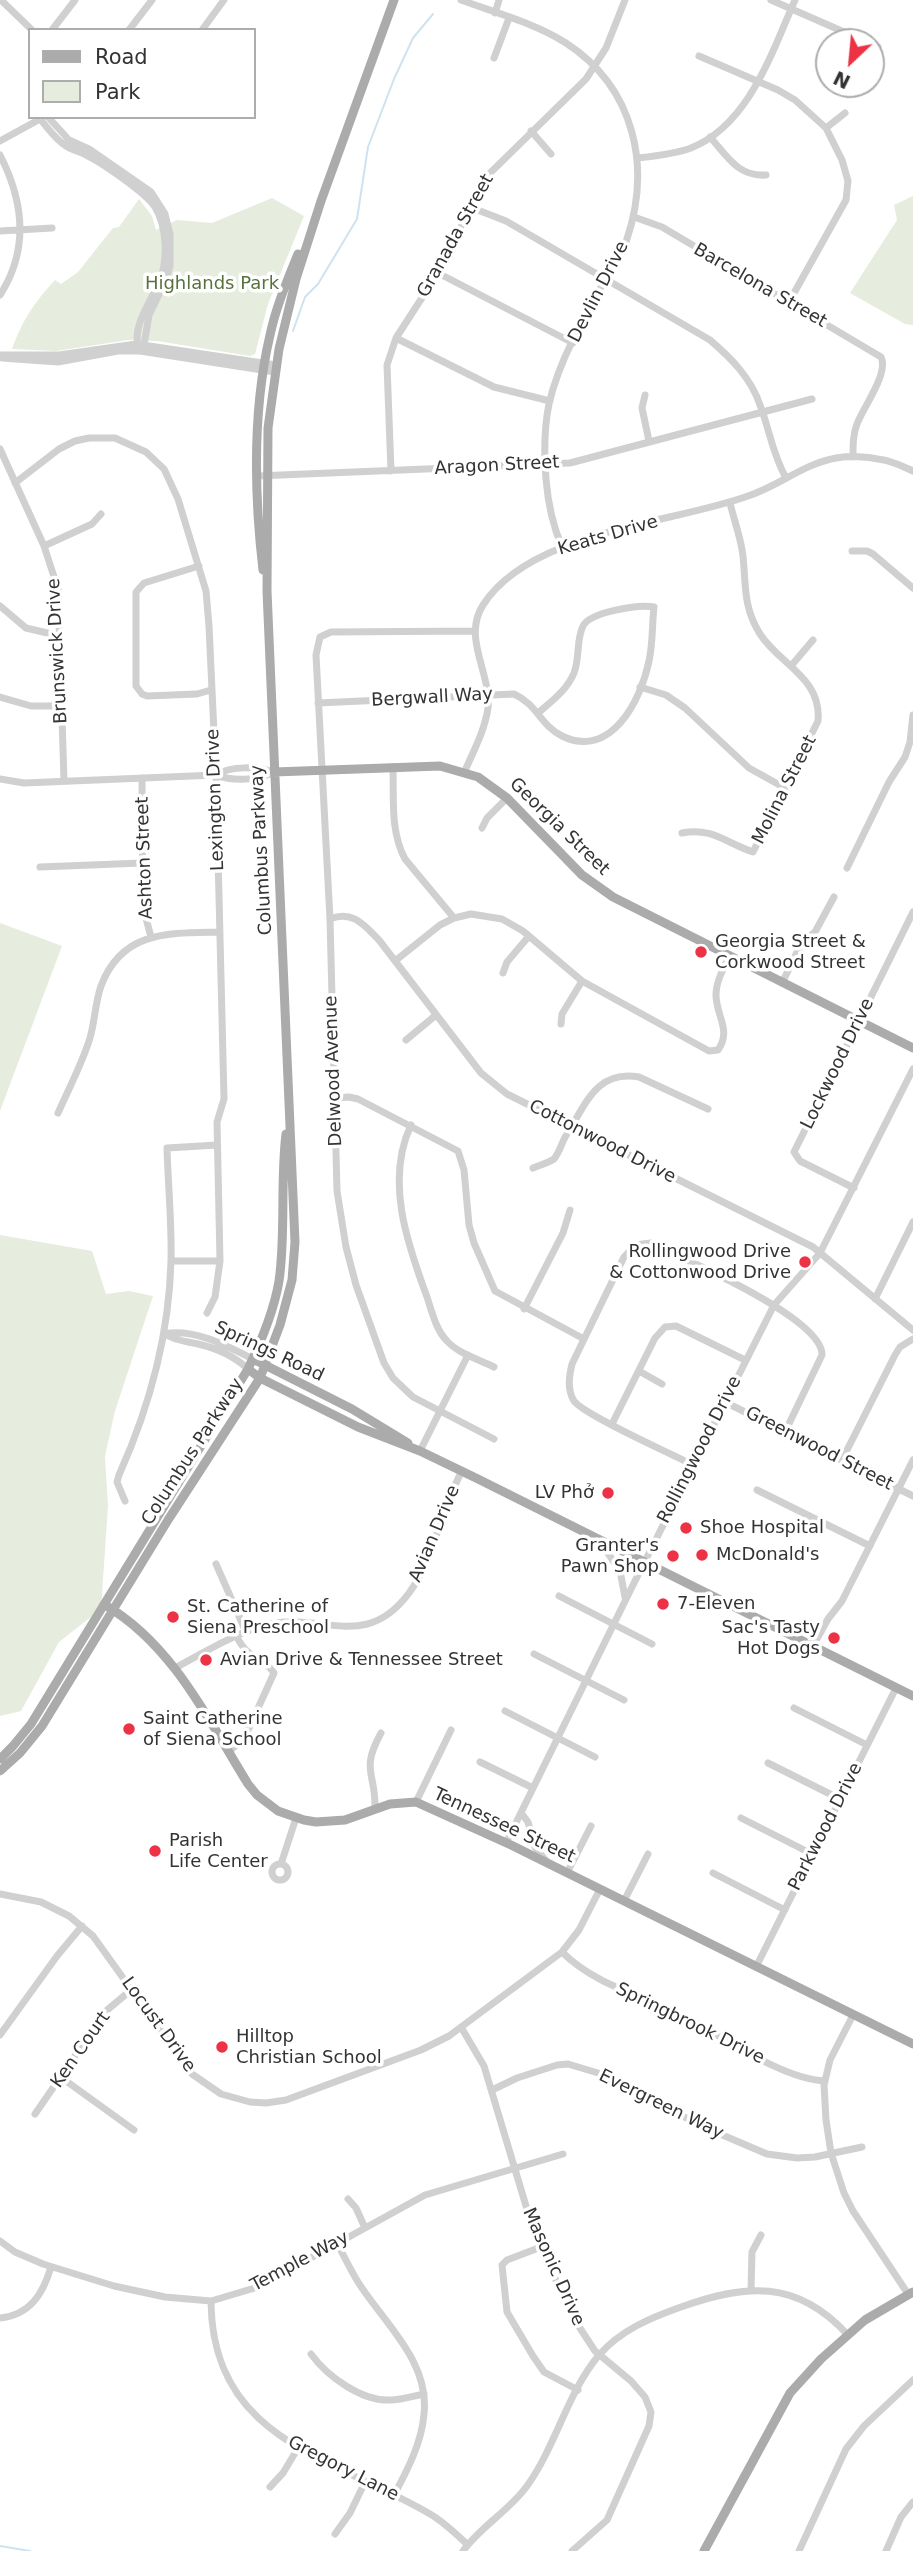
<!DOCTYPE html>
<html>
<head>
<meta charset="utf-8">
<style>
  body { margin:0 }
  #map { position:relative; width:913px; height:2551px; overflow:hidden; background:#fff; font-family:"DejaVu Sans",sans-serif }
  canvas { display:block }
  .legend { position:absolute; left:28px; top:28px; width:228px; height:91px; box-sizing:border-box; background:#fff; border:2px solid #adadad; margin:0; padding:9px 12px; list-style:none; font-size:21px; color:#333 }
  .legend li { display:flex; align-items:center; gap:14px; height:35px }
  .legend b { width:35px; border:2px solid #adadad }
  .north { position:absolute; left:815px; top:28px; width:70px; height:70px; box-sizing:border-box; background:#fff; border:2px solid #adadad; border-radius:50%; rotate:206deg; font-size:19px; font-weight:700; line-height:28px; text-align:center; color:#333 }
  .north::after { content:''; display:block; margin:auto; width:24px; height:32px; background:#ed3245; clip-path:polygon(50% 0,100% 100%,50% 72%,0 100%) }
</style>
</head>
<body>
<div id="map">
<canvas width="913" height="2551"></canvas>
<ul class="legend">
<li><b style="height:9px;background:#ababab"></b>Road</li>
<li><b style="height:19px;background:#e6ecde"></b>Park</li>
</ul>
<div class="north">N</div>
</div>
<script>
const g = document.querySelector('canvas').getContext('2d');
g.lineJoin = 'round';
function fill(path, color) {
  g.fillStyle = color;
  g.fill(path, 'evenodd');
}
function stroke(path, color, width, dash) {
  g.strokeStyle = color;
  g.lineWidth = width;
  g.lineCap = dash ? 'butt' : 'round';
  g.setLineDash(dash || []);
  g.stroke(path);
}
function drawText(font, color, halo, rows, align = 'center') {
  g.font = font + ' "DejaVu Sans",sans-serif';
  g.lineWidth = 7;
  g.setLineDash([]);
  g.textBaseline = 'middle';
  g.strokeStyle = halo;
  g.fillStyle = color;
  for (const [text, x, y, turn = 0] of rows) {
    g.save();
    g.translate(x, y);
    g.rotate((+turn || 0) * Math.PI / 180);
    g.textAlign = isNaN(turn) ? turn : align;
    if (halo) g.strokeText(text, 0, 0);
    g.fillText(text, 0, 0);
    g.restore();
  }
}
const green = new Path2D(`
  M 913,196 L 913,325 L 905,324 L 850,293 L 897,220 L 894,205 Z
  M 272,198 L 304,216 L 268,304 L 255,354 L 250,356 L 157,341 L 128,340 L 56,351 L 12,349 C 23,319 34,303 55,280 L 61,284 L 78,272 L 113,228 L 119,227 L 139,199 L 152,216 L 156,230 L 177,220 L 212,223 Z
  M 0,923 L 62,946 L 0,1111 Z
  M 0,1235 L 92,1251 L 106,1294 L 129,1291 L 153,1296 L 115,1411 L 105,1456 L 108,1506 L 101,1609 L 59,1642 L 21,1711 L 0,1716 Z`);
const stream = new Path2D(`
  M 293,331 L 305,297 L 318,284 L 357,219 L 368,147 L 394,79 L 413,38 L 433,14
  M 0,2546 L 30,2551`);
const minor = new Path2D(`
  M 1,0 L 32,30
  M 461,0 C 496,13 535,23 566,43 C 635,88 652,167 626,242 C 600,291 561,350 549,404 C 544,428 544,454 546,479 C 548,504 552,524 562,547
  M 771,0 L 867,42
  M 495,13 L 499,0
  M 52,30 L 75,0
  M 129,30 L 152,0
  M 202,30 L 224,0
  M 871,44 L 878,47
  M 699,56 L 778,90 L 795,100 L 826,128 L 842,160 L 848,181 L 846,200 L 789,302
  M 494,58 L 509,18
  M 48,117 L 69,140 L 89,149 L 151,192 L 165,214 L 170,234 L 170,266 L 166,280 L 149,315 L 144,345 L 140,351
  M 40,119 C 48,128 55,139 66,146 C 72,150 79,151 86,155 C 101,162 146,193 155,207 C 167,227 168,258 160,280 C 152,301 129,328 140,351
  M 826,128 L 845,113
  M 531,131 L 551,154
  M 710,137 C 727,156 738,177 766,175
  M 0,141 L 42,118
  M 0,155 C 24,202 29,250 0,295
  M 638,158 C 656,156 675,154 691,148 C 749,125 772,52 795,0
  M 470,207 L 506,221 L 710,340 C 731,358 751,378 760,405 C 770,431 772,453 786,478
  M 634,217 L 662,227 L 881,357 C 889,373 864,406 857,424 C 853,434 853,445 853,457
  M 0,231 L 52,228
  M 438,273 L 573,343
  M 396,338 L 494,387 L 550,401
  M 0,355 L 59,355 L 136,344 L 276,365
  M 2,358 L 58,362 L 118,351 L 140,351 L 275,372
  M 645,395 L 642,408 L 649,441
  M 0,449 L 44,546 L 58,589 L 64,781
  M 391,471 L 387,365 L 396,338 L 438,273 L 485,178 L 586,79 L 606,48 L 625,0
  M 257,476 L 570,463 L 812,399
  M 15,483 L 59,449 L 75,441 L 89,438 L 115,438 L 146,452 L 164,469 L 178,499 L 206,591 L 209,626 L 216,775 L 224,1099 L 217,1122 L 220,1261 L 171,1261
  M 44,546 L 92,524 L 101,514
  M 852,551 L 867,551 L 873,554 L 913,588
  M 199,566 L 144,583 L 136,592 L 136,686 L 142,694 L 147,696 L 197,694 L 211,690
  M 0,606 L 26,628 L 60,636
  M 474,631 L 331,632 L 320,637 L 316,655 L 330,919 L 337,1191 L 346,1247 L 356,1285 L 384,1363 L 393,1378 L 413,1397 L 494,1439
  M 791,666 L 813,640
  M 640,687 L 666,695 L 685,708 L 749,768 L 785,788
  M 0,697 L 31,706 L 61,706
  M 318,703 L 514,694 C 538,705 540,725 562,736 C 611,760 641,700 649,661 C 653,643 652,624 654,607 C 639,604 590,612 583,626 C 576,640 580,658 574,673 C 567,690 552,701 538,713
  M 393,767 C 394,798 390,831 405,859 L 454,918
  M 464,773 C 473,752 485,730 488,708 C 491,672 462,638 483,605 C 530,531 671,524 748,496 C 779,486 803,464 836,458 C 862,454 889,459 913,471
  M 216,775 C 232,765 257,767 274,772
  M 142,778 L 143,907 L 151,937
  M 0,779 L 24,783 L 216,775 C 234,782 258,780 274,772
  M 482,828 L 487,818 L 507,798
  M 682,833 C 712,827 726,843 753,852 L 818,721 C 822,678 780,665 760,634 C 743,607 746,585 743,556 C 741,538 734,520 730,503
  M 40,867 L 142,863
  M 847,868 L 889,782 L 905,757 L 910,742 L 913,715
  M 330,919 C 353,910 364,925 379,940 L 481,1073 L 507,1094 L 813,1247 L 913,1330
  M 395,961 L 440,925 L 454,918 L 471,914 L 502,919 L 523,931 L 582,981 L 709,1051 L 718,1050 C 732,1030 716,1016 716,995 C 716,982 723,969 729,957
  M 503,973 L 507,962 L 529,936
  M 782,983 L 802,942 L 815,932 L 834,897
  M 561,1024 L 562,1014 L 582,981
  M 406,1040 L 436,1015
  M 335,1098 L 349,1097 L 358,1099 L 458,1151 L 464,1170 L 469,1225 L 474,1243 L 495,1291 L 584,1339
  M 58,1113 C 69,1088 82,1064 90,1038 C 95,1021 95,1003 101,986 C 122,930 170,933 219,932
  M 411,1125 C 385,1180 407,1243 427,1297 C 432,1312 436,1330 447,1341 C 459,1354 478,1359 494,1367
  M 533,1168 C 540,1165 548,1163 554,1159 C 560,1152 562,1141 567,1134 C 586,1104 596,1070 639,1077 L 708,1109
  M 854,1188 L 800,1161 L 794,1152 L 913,912
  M 875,1299 L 913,1222
  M 524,1309 L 563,1233 L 570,1210
  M 207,1313 L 215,1297 L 220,1261
  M 164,1334 C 194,1328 227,1346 253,1359
  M 165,1334 C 175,1341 186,1341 198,1344 C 216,1348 235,1357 248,1369
  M 639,1371 L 662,1384
  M 725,1402 L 913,1496
  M 612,1424 L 655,1338 L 665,1327 L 676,1326 L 745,1360
  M 420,1451 L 468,1355
  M 842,1460 L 895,1355 L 900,1347 L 913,1339
  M 693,1465 C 672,1454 584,1415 574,1401 C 567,1389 569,1377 572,1364 L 624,1257 L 635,1245 L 651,1243 C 684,1259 823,1318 822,1355 L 785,1432
  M 757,1490 L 870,1546
  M 125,1501 L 117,1482 L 119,1475 C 150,1406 169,1337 171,1261 C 172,1224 168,1185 167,1148 L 217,1145
  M 599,1540 L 620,1571 L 625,1597
  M 216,1564 L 246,1632
  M 559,1596 L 652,1644
  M 813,1646 L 828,1619 L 842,1601 L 913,1460
  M 534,1654 L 624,1700
  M 175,1668 C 205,1652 238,1631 271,1624 C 323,1613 366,1651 409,1593 C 434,1559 441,1509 462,1471
  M 794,1708 L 867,1745
  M 505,1711 L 595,1757
  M 228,1752 L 244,1739 L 274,1673 C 262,1655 248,1660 237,1637
  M 480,1762 L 533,1788
  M 768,1763 L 840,1799
  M 416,1802 L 451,1730
  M 375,1809 C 376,1772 360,1771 381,1733
  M 522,1814 L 528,1822 L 535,1847 L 547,1862
  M 741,1818 L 812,1854
  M 506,1843 L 633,1585 L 774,1305 L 820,1253 L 913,1069
  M 281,1864 L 296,1818
  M272 1872a8 8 0 1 1 16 0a8 8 0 1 1-16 0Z
  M 567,1873 L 591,1826
  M 713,1873 L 785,1910
  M 0,1894 L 41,1902 L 69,1916 L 93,1936 L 192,2074 L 221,2094 L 250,2102 L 266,2103 L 286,2100 L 421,2050 L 449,2036 L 562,1952 L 579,1930 L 600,1889
  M 624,1901 L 648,1854
  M 562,1952 C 593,1983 636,1994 675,2012 C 718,2032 779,2079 825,2081
  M 756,1967 L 896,1688
  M 853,2015 L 830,2060 L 824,2085 L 826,2120 L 831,2153 L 844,2193 L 853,2211 L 908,2294
  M 461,2027 L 484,2066 L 526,2206 L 540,2246 L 574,2319 L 595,2351 L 631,2381 L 645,2397 L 651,2412 L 649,2426 L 607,2520 L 572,2551
  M 0,2035 L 57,1956 L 82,1926
  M 62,2078 L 134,2130
  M 492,2090 L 517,2078 L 557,2065 L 568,2064 L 598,2073 L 706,2128 L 767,2154 L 797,2158 L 815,2157 L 862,2147
  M 35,2114 L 106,2011 L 131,1990
  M 348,2199 L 356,2208 L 365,2228
  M 0,2241 L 15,2252 L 43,2264 L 114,2286 L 165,2297 L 211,2301 L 258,2287 L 425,2195 L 563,2154
  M 337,2243 C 344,2256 350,2269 358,2282 C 383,2322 430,2361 424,2414 C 422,2442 407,2471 394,2495
  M 541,2247 L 507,2260 L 502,2265 L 507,2312 L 533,2356 L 544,2372 L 578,2390
  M 751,2290 L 752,2252 L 761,2235
  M 211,2301 C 212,2441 333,2457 430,2514 C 444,2522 456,2534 468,2545
  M 0,2318 C 30,2315 43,2294 51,2267
  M 311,2354 C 327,2376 362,2402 391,2400 C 402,2400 413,2396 424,2394
  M 270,2487 L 283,2473 L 298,2448
  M 335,2534 L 350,2513 L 365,2482
  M 463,2551 C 481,2526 509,2511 527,2486 C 556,2446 567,2393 599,2355 C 621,2330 650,2318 681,2307 C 746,2284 796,2279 847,2334
  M 799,2551 L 846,2449 L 864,2426 L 913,2380
  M 886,2551 L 901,2517 L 913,2502`);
const major = new Path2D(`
  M 263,570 C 254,493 252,412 270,335 C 276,307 287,281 298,254
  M 274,772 L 440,766 L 478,777 L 507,798 L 582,875 L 613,897 L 913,1048
  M 253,1359 L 352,1409 L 408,1443
  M 248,1369 L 260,1378 L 358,1427 L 420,1451 L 478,1479 L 913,1696
  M 105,1605 C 172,1644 208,1719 248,1784 L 257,1795 L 278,1811 L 304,1820 L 316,1822 L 345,1820 L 390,1804 L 416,1802 L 511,1845 L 913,2044
  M 0,1759 L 13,1746 L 31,1724 L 248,1369 C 261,1342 274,1311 279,1281 C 286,1233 280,1183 286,1134
  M 0,1771 L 20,1753 L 42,1726 L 168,1520 L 260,1378 L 280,1325 L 292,1280 L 295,1242 L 267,591 L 268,428 L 279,349 L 296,279 L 321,201 L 394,0
  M 704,2551 L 790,2393 L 821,2359 L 865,2320 L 913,2292`);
const markers = [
  [701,952,7,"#ed3245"],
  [805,1262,7,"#ed3245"],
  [608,1493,7,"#ed3245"],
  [686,1528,7,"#ed3245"],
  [702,1555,7,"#ed3245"],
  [673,1556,7,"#ed3245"],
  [663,1604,7,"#ed3245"],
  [173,1617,7,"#ed3245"],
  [834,1638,7,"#ed3245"],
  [206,1660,7,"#ed3245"],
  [129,1729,7,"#ed3245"],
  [155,1851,7,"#ed3245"],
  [222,2047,7,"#ed3245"]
];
const streetNames = [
  ["Granada Street",456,236,-61],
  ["Barcelona Street",760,286,30],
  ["Devlin Drive",599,292,-63],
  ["Aragon Street",497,466,-3],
  ["Keats Drive",608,536,-16],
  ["Brunswick Drive",58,651,-93],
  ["Bergwall Way",432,698,-3],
  ["Molina Street",785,790,-63],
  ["Lexington Drive",216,800,-92],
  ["Georgia Street",559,827,44],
  ["Columbus Parkway",262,850,-93],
  ["Ashton Street",145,858,-92],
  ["Lockwood Drive",838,1064,-64],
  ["Delwood Avenue",334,1071,-92],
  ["Cottonwood Drive",602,1142,27],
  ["Springs Road",269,1352,25],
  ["Greenwood Street",819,1449,27],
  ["Rollingwood Drive",700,1450,-63],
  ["Columbus Parkway",193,1452,-57],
  ["Avian Drive",435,1534,-67],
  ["Tennessee Street",504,1826,25],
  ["Parkwood Drive",826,1827,-63],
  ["Springbrook Drive",690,2024,26],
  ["Locust Drive",158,2025,54],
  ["Ken Court",81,2050,-55],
  ["Evergreen Way",661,2105,26],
  ["Temple Way",300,2262,-28],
  ["Masonic Drive",553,2267,66],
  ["Gregory Lane",343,2469,27]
];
const parkNames = [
  ["Highlands Park",212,284]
];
const poiNames = [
  ["Georgia Street &",715,942],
  ["Corkwood Street",715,963],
  ["Rollingwood Drive",791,1252,"right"],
  ["& Cottonwood Drive",791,1273,"right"],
  ["LV Phở",594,1493,"right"],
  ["Shoe Hospital",700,1528],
  ["Granter's",659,1546,"right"],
  ["Pawn Shop",659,1567,"right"],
  ["McDonald's",716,1555],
  ["7-Eleven",677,1604],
  ["St. Catherine of",187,1607],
  ["Siena Preschool",187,1628],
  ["Sac's Tasty",820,1628,"right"],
  ["Hot Dogs",820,1649,"right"],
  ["Avian Drive & Tennessee Street",220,1660],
  ["Saint Catherine",143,1719],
  ["of Siena School",143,1740],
  ["Parish",169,1841],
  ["Life Center",169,1862],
  ["Hilltop",236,2037],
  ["Christian School",236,2058]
];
fill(green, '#e6ecde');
stroke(stream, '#cee3ef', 2);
stroke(minor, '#d0d0d0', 7);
stroke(major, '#ababab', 9);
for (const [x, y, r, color] of markers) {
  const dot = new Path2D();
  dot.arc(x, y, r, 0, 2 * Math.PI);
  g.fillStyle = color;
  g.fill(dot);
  stroke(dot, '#fff', 2.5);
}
drawText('18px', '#333', '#fff', streetNames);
drawText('18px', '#57723d', '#fff', parkNames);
drawText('18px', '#333', '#fff', poiNames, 'left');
</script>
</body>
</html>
